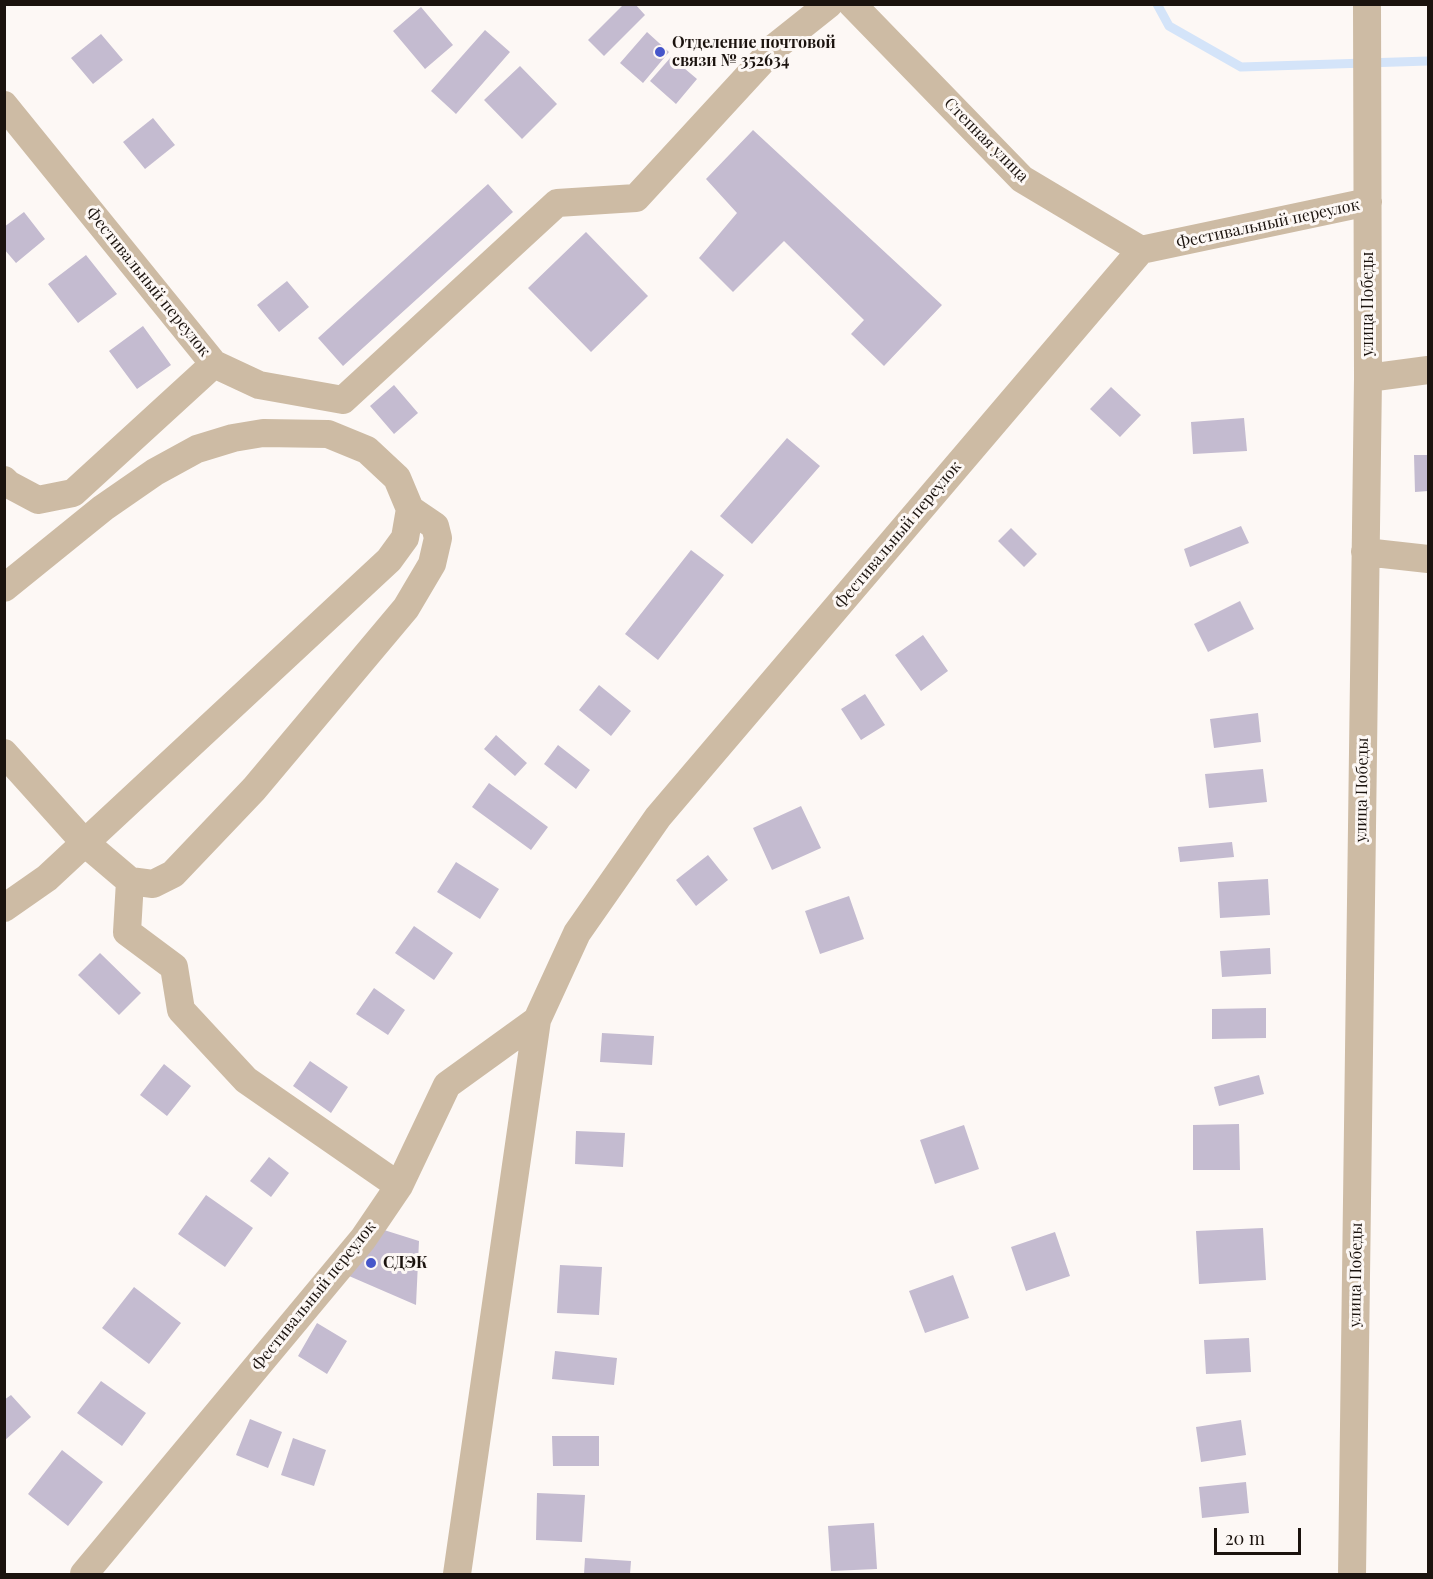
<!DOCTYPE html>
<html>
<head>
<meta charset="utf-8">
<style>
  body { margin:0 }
  #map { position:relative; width:1433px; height:1579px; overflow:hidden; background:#fdf8f5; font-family:"Playfair Display",serif }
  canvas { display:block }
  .frame { position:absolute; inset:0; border:6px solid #1b130e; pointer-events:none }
  .scale { position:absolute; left:1214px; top:1528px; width:87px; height:27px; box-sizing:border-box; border:3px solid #1b130e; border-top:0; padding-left:8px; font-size:18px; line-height:21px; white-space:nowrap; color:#1b130e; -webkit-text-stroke:4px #fdf8f5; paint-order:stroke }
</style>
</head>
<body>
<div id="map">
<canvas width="1433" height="1579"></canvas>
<div class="frame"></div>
<div class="scale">20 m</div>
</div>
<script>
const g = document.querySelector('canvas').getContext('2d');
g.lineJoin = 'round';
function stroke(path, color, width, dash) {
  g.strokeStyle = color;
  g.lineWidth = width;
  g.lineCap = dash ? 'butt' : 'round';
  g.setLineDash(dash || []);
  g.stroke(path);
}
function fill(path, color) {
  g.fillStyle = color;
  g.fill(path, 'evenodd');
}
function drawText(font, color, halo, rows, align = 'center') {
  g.font = font + ' "Playfair Display",serif';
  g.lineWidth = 6;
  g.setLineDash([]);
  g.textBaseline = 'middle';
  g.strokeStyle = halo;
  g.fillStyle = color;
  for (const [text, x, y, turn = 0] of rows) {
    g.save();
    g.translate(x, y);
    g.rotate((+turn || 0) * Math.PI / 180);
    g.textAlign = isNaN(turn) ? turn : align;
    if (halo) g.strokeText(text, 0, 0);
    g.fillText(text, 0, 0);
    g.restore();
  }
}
const stream = new Path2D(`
  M 1157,4 L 1169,26 L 1241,67 L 1428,61`);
const building = new Path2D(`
  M 624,4 L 635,4 L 645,15 L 604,56 L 588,40 Z
  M 421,7 L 453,45 L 425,69 L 393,31 Z
  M 485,30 L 510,52 L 456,114 L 431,91 Z
  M 647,32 L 669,52 L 643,83 L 620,63 Z
  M 101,34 L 123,60 L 93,84 L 71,58 Z
  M 671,57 L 697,79 L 676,104 L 650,81 Z
  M 520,66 L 557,104 L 522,139 L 484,100 Z
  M 153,118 L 175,145 L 145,169 L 123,142 Z
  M 753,130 L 942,305 L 884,366 L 851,334 L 864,320 L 784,241 L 733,292 L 699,258 L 737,213 L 706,179 Z
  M 488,184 L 513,212 L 343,366 L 318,338 Z
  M 24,212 L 45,239 L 16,263 L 4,249 L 4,227 Z
  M 586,232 L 648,296 L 591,352 L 528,288 Z
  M 86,255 L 117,294 L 78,323 L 48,284 Z
  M 287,281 L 309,307 L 279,332 L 257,305 Z
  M 143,326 L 171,365 L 137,389 L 109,351 Z
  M 394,385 L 418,413 L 394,434 L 370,406 Z
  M 1111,387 L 1141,415 L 1120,437 L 1090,409 Z
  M 1244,418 L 1247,451 L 1193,454 L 1191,422 Z
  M 787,438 L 820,466 L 752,544 L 720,516 Z
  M 1414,455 L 1428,455 L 1428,491 L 1415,492 Z
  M 1241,526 L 1249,543 L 1190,567 L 1184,549 Z
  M 1011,528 L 1037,554 L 1024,567 L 998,541 Z
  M 691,550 L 724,575 L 658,660 L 625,634 Z
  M 1240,601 L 1254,629 L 1208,652 L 1194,624 Z
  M 923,635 L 948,671 L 921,691 L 895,655 Z
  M 599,685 L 631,711 L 611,736 L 579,710 Z
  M 865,694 L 885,725 L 861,740 L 841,709 Z
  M 1258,713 L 1261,742 L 1214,748 L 1210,719 Z
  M 496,735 L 527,763 L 515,776 L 484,749 Z
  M 558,745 L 590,770 L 576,789 L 544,764 Z
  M 1263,769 L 1267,802 L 1209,808 L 1205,774 Z
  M 489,783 L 548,827 L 531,850 L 472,807 Z
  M 801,806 L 821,848 L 772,870 L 753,828 Z
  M 1232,842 L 1234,857 L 1180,862 L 1178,847 Z
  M 708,855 L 728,880 L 696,906 L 676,880 Z
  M 456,862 L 499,889 L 480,919 L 437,892 Z
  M 1268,879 L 1270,915 L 1220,918 L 1218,882 Z
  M 849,896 L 864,939 L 820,954 L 805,911 Z
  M 414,926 L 453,953 L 434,980 L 395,953 Z
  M 1270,948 L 1271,974 L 1222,977 L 1220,951 Z
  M 100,953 L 141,993 L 119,1015 L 78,975 Z
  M 374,988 L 405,1010 L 388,1035 L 356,1014 Z
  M 1266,1008 L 1266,1038 L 1212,1039 L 1212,1009 Z
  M 602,1033 L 654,1036 L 652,1065 L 600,1062 Z
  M 310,1061 L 348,1087 L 331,1113 L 293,1086 Z
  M 164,1064 L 191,1086 L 167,1116 L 140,1095 Z
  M 1259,1075 L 1264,1094 L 1219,1106 L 1214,1087 Z
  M 1239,1124 L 1240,1170 L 1193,1170 L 1193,1125 Z
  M 964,1125 L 979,1169 L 935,1184 L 920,1140 Z
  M 576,1131 L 625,1133 L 623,1167 L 575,1164 Z
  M 269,1157 L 289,1173 L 271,1197 L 250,1181 Z
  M 206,1195 L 253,1228 L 225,1267 L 178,1234 Z
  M 1263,1228 L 1266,1280 L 1199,1284 L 1196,1231 Z
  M 384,1230 L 419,1241 L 416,1305 L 349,1276 Z
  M 1055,1232 L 1070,1276 L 1026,1291 L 1011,1247 Z
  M 560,1265 L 602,1267 L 599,1315 L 557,1313 Z
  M 953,1275 L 969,1318 L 925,1333 L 909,1291 Z
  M 134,1287 L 181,1323 L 149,1364 L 102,1328 Z
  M 317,1323 L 347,1341 L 327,1374 L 298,1356 Z
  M 1249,1338 L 1251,1372 L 1206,1374 L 1204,1340 Z
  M 555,1351 L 617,1358 L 614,1385 L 552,1379 Z
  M 101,1381 L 146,1413 L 122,1446 L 77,1413 Z
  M 11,1395 L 31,1417 L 4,1441 L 4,1400 Z
  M 250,1419 L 282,1432 L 268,1468 L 236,1455 Z
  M 1241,1420 L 1246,1455 L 1201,1462 L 1196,1427 Z
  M 552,1436 L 599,1436 L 599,1466 L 553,1466 Z
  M 293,1438 L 326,1450 L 314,1486 L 281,1475 Z
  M 62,1450 L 103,1482 L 68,1526 L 28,1494 Z
  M 1246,1482 L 1249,1513 L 1202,1518 L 1199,1487 Z
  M 537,1493 L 585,1495 L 582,1542 L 536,1540 Z
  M 874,1523 L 877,1569 L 831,1571 L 828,1526 Z
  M 585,1558 L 631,1561 L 630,1574 L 584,1574 Z`);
const minor = new Path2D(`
  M 852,4 L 1022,179 L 1141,250
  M 4,105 L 214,364 L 73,493 L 38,500 L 8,484 L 4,480
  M 214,364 L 259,385 L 343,400 L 557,203 L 636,198 L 775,47 L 829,4
  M 1368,378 L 1428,370
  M 1365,552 L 1428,559
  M 4,588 L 103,508 L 155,472 L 197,449 L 233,438 L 263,433 L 328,434 L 367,450 L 397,478 L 410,509 L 405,538 L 389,560 L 47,878 L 4,908
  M 4,753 L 84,842 L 130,881 L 153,884 L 173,874 L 254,789 L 406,608 L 432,564 L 438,538 L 435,526 L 410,509
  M 130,881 L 127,932 L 174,967 L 181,1010 L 246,1080 L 399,1186
  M 84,1574 L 363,1239 L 399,1186 L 447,1085 L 537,1020
  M 457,1574 L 537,1020 L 577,933 L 658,817 L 1141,250 L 1368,202
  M 1352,1574 L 1368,378 L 1367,4`);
const markers = [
  [660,52,6,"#4656ca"],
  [371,1263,6,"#4656ca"]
];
const poiNames = [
  ["Отделение почтовой",672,43],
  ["связи № 352634",672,61],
  ["СДЭК",383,1263]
];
const streetNames = [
  ["Степная улица",986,140,45],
  ["Фестивальный переулок",1268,224,-12],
  ["Фестивальный переулок",148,282,51],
  ["улица Победы",1368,304,-90],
  ["Фестивальный переулок",898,535,-50],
  ["улица Победы",1362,790,-89],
  ["улица Победы",1356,1275,-89],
  ["Фестивальный переулок",314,1296,-51]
];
stroke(stream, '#d4e4f9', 9);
fill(building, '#c4bbd0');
stroke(minor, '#cdbba4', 28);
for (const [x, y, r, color] of markers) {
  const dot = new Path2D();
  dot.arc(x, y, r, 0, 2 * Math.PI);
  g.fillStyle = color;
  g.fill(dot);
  stroke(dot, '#fdf8f5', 2);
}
drawText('bold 16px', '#1b130e', '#fdf8f5', poiNames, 'left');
drawText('16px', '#1b130e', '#fdf8f5', streetNames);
</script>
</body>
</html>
